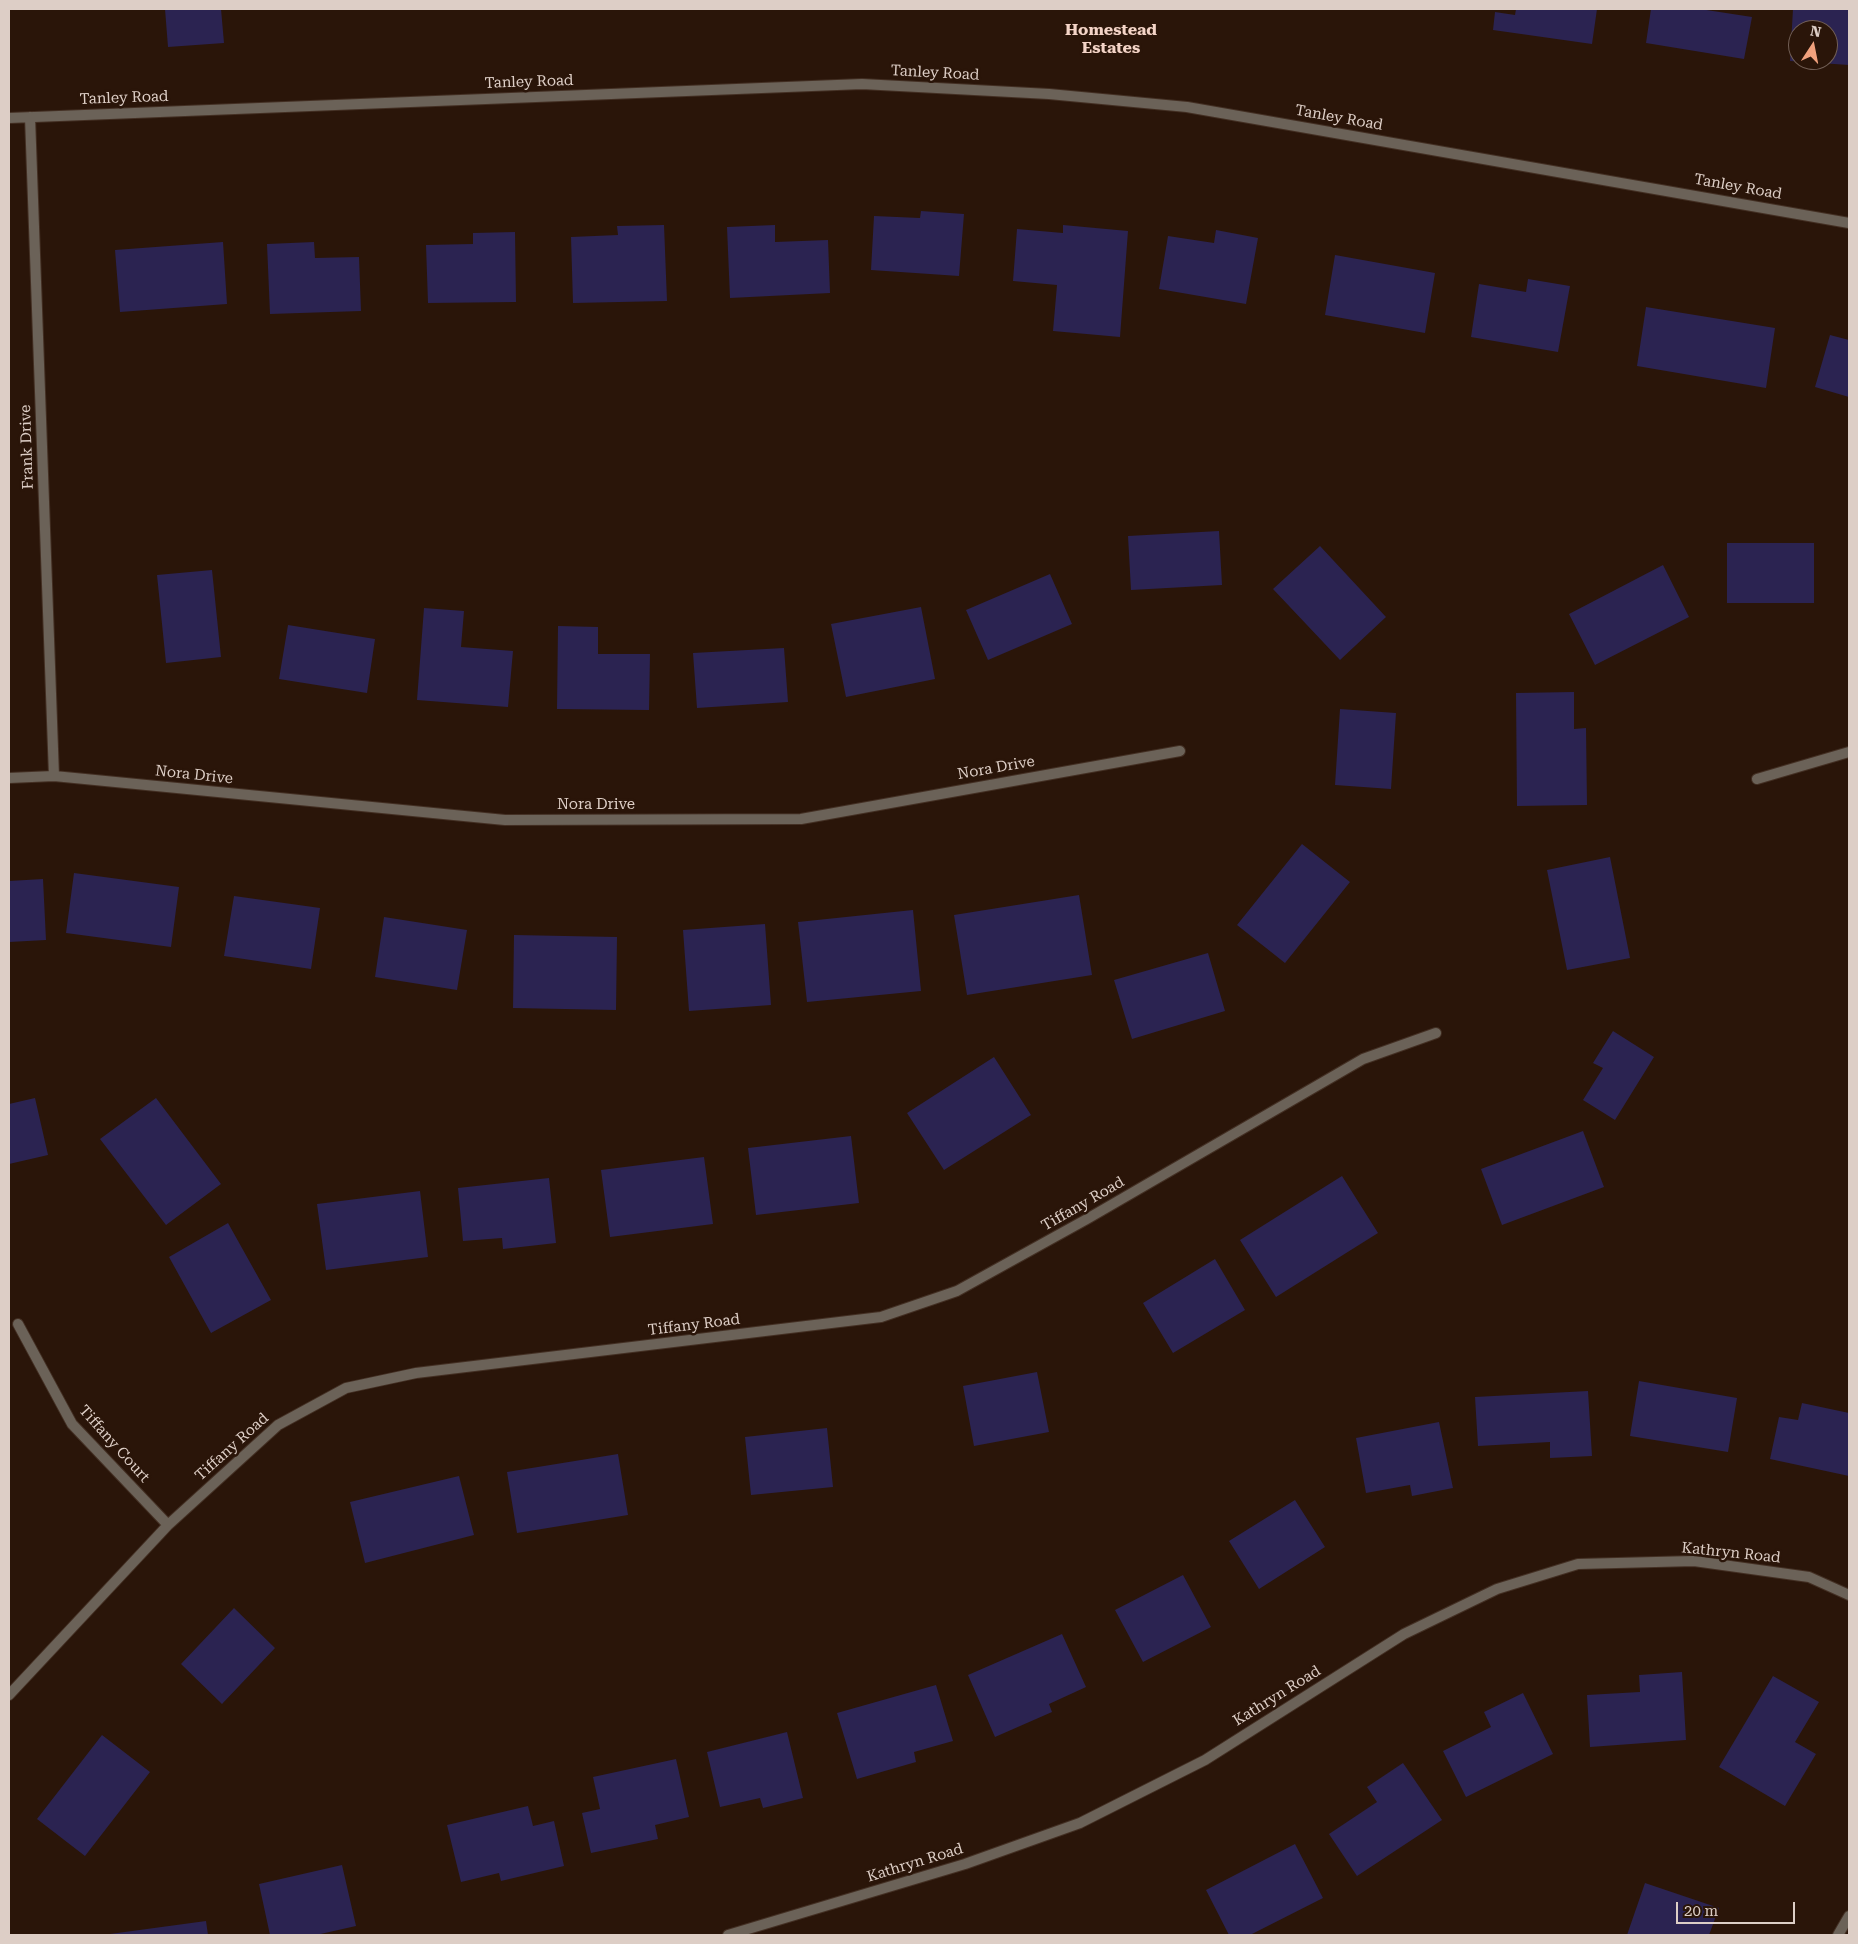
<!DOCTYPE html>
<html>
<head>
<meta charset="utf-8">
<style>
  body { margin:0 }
  #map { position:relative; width:1858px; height:1944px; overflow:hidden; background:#2a1509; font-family:"Roboto Serif",serif }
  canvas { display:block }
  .frame { position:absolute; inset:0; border:10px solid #ddcec6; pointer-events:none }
  .north { position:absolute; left:1788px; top:20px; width:50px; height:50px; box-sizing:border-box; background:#2a1509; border:1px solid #725f55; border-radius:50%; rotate:11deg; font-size:14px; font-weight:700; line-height:20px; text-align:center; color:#ddcec6 }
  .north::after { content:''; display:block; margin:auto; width:18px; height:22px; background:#f1a17d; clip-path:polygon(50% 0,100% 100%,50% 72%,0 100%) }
  .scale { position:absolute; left:1676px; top:1902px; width:119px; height:22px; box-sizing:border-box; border:2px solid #ddcec6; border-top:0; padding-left:6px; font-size:15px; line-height:18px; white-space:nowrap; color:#ddcec6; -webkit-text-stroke:4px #2a1509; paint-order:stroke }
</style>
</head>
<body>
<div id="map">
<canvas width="1858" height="1944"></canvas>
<div class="frame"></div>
<div class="north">N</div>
<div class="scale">20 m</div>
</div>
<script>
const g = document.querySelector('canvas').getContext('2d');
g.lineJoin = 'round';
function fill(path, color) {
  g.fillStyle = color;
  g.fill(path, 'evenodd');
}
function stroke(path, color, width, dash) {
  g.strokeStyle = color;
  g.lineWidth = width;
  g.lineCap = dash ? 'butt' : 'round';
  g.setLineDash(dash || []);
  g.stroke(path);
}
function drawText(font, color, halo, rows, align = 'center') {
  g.font = font + ' "Roboto Serif",serif';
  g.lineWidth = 5;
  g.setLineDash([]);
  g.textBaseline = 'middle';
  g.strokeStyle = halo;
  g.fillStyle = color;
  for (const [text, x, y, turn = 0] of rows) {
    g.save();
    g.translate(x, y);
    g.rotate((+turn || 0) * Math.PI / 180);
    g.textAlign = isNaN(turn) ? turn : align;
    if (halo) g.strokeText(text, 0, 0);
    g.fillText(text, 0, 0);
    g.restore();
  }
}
const building = new Path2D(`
  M 165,9 L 221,9 L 224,43 L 168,47 Z
  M 1516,9 L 1597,9 L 1592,44 L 1493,30 L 1495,12 L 1515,15 Z
  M 1651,9 L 1700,9 L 1752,17 L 1744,59 L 1646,43 Z
  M 1793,9 L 1849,9 L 1849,65 L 1790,61 ZM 1798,30 L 1828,30 L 1828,60 L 1798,60 Z
  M 921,211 L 964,214 L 959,276 L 871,270 L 874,216 L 920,218 Z
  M 664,225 L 667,301 L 573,303 L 571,237 L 618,235 L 617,226 Z
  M 775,225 L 775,242 L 828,240 L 830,293 L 730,298 L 727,227 Z
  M 1063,225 L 1128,231 L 1120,337 L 1053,331 L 1057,285 L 1013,281 L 1017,229 L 1063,233 Z
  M 1216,230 L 1258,238 L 1246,304 L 1159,289 L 1168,236 L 1214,243 Z
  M 515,232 L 516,302 L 428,303 L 426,245 L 473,244 L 473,233 Z
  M 223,242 L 227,304 L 120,312 L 115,250 Z
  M 314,242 L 315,258 L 359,257 L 361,311 L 270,314 L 267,244 Z
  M 1335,255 L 1435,273 L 1425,333 L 1325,315 Z
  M 1528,279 L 1570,286 L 1558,352 L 1471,337 L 1479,284 L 1526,292 Z
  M 1646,307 L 1775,328 L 1766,388 L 1637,366 Z
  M 1830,335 L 1849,340 L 1849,397 L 1815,387 Z
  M 1219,531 L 1222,585 L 1131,590 L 1128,536 Z
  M 1727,543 L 1814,543 L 1814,603 L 1727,603 Z
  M 1320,546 L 1386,617 L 1340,660 L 1273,589 Z
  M 1663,565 L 1689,617 L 1595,665 L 1569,614 Z
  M 212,570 L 221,657 L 166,663 L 157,575 Z
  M 1050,574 L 1072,624 L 988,660 L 966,610 Z
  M 921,607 L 935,679 L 846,697 L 831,624 Z
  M 424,608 L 464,611 L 461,647 L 513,651 L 508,707 L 417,700 Z
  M 288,625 L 375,639 L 367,693 L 279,679 Z
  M 558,626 L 598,627 L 598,654 L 650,654 L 649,710 L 557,709 Z
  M 784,648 L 788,702 L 697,708 L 693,653 Z
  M 1574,692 L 1574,729 L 1586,728 L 1587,805 L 1517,806 L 1516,693 Z
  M 1340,709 L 1396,713 L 1391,789 L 1335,785 Z
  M 1302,844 L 1350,882 L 1285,963 L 1237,925 Z
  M 1610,857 L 1630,958 L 1567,970 L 1547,870 Z
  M 74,873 L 179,887 L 171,947 L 66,933 Z
  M 43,879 L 46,940 L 9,942 L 9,881 Z
  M 1079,895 L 1092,975 L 967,995 L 954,915 Z
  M 234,896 L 320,908 L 311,969 L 224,956 Z
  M 913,910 L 921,991 L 807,1002 L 798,922 Z
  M 384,917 L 467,930 L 457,990 L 375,977 Z
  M 765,924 L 771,1005 L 689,1011 L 683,930 Z
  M 514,935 L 617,937 L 616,1010 L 513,1008 Z
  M 1208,953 L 1225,1011 L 1132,1039 L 1114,980 Z
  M 1613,1031 L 1654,1057 L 1615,1120 L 1583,1100 L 1603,1068 L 1593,1063 Z
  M 994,1057 L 1031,1115 L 944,1170 L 907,1113 Z
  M 35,1098 L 48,1155 L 9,1164 L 9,1104 Z
  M 156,1098 L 221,1184 L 166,1225 L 100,1139 Z
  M 1583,1131 L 1604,1187 L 1502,1225 L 1481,1169 Z
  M 851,1136 L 859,1203 L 756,1215 L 748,1148 Z
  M 704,1157 L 713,1224 L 610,1237 L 601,1170 Z
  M 1342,1176 L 1378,1233 L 1276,1297 L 1240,1240 Z
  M 549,1178 L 556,1243 L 503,1249 L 502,1238 L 463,1241 L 458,1188 Z
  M 420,1191 L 428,1257 L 326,1270 L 317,1204 Z
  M 228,1223 L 271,1300 L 211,1333 L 169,1257 Z
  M 1215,1259 L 1245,1310 L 1173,1353 L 1143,1303 Z
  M 1037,1372 L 1049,1432 L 974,1446 L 963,1386 Z
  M 1639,1381 L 1737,1398 L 1728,1452 L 1630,1436 Z
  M 1588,1391 L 1592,1456 L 1550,1458 L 1550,1442 L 1478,1446 L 1475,1397 Z
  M 1802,1403 L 1849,1413 L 1849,1476 L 1770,1459 L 1779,1417 L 1798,1420 Z
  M 1439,1422 L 1453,1488 L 1412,1496 L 1410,1485 L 1366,1493 L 1356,1438 Z
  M 827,1428 L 833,1487 L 751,1495 L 745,1437 Z
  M 618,1454 L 628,1515 L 517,1533 L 507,1472 Z
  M 459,1476 L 474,1535 L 365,1563 L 350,1502 Z
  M 1295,1500 L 1325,1547 L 1259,1589 L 1229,1541 Z
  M 1183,1575 L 1211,1627 L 1143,1662 L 1115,1610 Z
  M 234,1608 L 275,1648 L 222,1704 L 181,1664 Z
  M 1062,1634 L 1086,1687 L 1049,1704 L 1052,1712 L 995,1737 L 968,1675 Z
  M 1682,1672 L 1686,1740 L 1590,1747 L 1587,1695 L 1640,1692 L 1639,1675 Z
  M 1773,1676 L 1819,1702 L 1795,1742 L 1816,1754 L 1785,1806 L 1719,1767 Z
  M 936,1685 L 953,1741 L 914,1752 L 916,1762 L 857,1779 L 837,1713 Z
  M 1523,1693 L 1553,1754 L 1466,1797 L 1443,1751 L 1491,1727 L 1484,1712 Z
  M 787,1732 L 803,1798 L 763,1808 L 760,1798 L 720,1807 L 707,1752 Z
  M 102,1735 L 150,1772 L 85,1856 L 37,1819 Z
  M 676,1759 L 689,1817 L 655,1825 L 658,1839 L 591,1853 L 582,1813 L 600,1809 L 593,1777 Z
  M 1403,1763 L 1442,1820 L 1357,1876 L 1329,1834 L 1377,1802 L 1367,1787 Z
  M 528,1806 L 533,1826 L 554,1821 L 564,1866 L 501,1881 L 499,1873 L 461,1882 L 447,1825 Z
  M 1295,1844 L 1323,1898 L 1250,1935 L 1229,1935 L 1206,1890 Z
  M 342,1865 L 356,1926 L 316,1935 L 270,1935 L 259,1884 Z
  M 1645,1883 L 1719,1908 L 1709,1935 L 1627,1935 Z
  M 206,1921 L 208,1935 L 111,1935 L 110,1934 Z`);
const minor = new Path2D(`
  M 30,117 L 54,776
  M 9,118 L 862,84 L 1049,94 L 1187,107 L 1849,223
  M 9,778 L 54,776 L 505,820 L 801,819 L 1180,751
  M 1757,779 L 1849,752
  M 18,1324 L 72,1424 L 168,1525
  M 9,1695 L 168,1525 L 278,1425 L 346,1388 L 416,1373 L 881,1317 L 957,1291 L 1087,1219 L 1363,1059 L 1436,1033
  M 728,1935 L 965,1864 L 1080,1823 L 1205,1760 L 1404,1634 L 1497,1589 L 1578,1564 L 1694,1561 L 1809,1577 L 1849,1595
  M 1838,1935 L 1849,1916`);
const streetNames = [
  ["Tanley Road",935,73,3],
  ["Tanley Road",529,82,-2],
  ["Tanley Road",124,98,-2],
  ["Tanley Road",1339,118,10],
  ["Tanley Road",1738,187,10],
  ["Frank Drive",27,447,-92],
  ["Nora Drive",996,768,-10],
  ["Nora Drive",194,775,6],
  ["Nora Drive",596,805],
  ["Tiffany Road",1083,1204,-30],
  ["Tiffany Road",694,1325,-7],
  ["Tiffany Court",114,1444,48],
  ["Tiffany Road",232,1447,-42],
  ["Kathryn Road",1731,1553,6],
  ["Kathryn Road",1277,1696,-32],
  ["Kathryn Road",915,1863,-17]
];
const neighbourhoodNames = [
  ["Homestead",1111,30],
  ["Estates",1111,48]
];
fill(building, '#2b2351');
stroke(minor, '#432f23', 12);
stroke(minor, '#6b6258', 10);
drawText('15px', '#ddcec6', '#2a1509', streetNames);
drawText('bold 16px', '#f4d4c7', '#2a1509', neighbourhoodNames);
</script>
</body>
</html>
